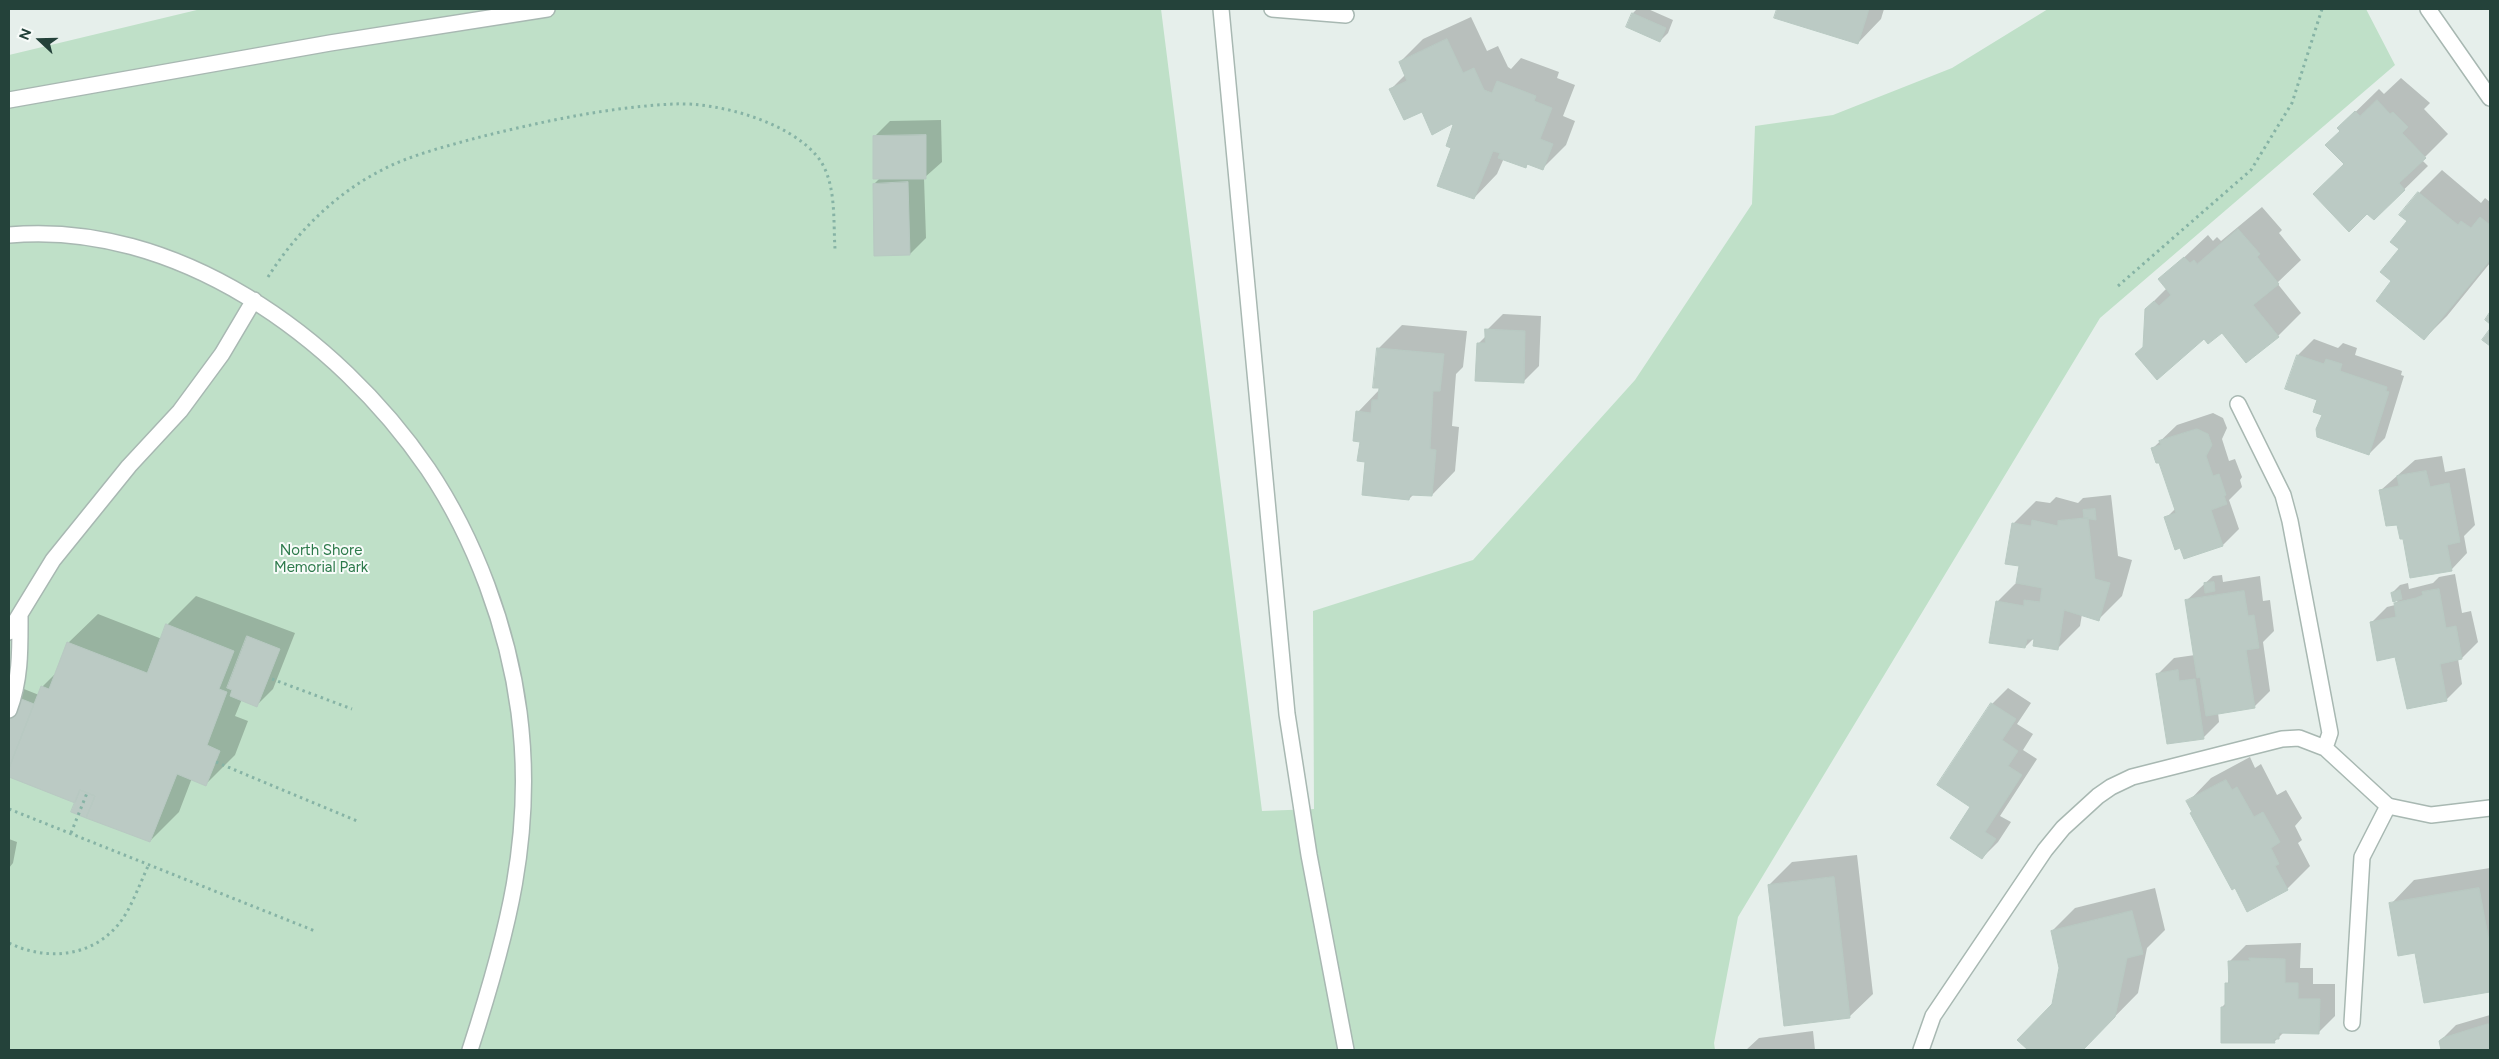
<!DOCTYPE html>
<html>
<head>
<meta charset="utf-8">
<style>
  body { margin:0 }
  #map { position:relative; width:2499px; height:1059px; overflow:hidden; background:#e6efeb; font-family:Figtree,sans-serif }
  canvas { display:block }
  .frame { position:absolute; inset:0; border:10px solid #24423a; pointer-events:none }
  .north { position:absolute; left:15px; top:15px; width:50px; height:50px; -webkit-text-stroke:4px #f7fbf9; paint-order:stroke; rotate:291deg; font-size:14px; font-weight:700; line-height:20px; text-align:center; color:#24423a }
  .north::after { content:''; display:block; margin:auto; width:18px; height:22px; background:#24423a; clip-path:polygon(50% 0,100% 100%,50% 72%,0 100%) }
</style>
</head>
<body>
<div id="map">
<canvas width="2499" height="1059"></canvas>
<div class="frame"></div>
<div class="north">N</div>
</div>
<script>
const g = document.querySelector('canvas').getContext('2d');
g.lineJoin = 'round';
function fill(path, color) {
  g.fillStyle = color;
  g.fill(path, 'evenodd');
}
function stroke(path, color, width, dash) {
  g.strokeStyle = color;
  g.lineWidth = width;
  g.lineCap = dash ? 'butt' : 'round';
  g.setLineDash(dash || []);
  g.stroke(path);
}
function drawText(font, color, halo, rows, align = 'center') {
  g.font = font + ' Figtree,sans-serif';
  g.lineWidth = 4;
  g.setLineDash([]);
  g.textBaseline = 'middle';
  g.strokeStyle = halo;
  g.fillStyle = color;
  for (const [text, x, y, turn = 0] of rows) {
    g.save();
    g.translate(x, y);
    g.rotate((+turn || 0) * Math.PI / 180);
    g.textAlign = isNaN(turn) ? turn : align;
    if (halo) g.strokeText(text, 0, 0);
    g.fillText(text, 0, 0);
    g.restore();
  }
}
const green = new Path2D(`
  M 201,9 L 1161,9 L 1262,811 L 1314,809 L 1313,611 L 1473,560 L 1635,380 L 1752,204 L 1755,126 L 1833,115 L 1952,68 L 2048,9 L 2366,9 L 2395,65 L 2100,318 L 1738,917 L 1714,1043 L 1715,1050 L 9,1050 L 9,55 Z`);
const shadow = new Path2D(`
  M 1637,9 L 1648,9 L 1673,20 L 1668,33 L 1660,41 L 1633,13 Z
  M 1778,9 L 1884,9 L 1881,19 L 1858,43 L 1776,17 Z
  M 1471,17 L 1487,51 L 1498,46 L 1508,67 L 1511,69 L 1521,58 L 1559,72 L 1557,78 L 1575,85 L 1563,116 L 1575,121 L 1566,145 L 1543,168 L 1529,163 L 1526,166 L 1504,158 L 1497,174 L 1474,198 L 1452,147 L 1454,125 L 1422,110 L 1391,89 L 1406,74 L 1400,62 L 1423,39 Z
  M 2401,78 L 2430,103 L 2424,109 L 2448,134 L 2422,160 L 2428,166 L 2374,219 L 2345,164 L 2341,131 L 2339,128 L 2379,89 L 2384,94 Z
  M 941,120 L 942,162 L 924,178 L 926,238 L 910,254 L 874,184 L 880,178 L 874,137 L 890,121 Z
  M 2442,170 L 2481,203 L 2485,198 L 2490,202 L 2490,263 L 2447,316 L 2424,339 L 2393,281 L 2409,221 L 2419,193 Z
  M 2262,207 L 2282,230 L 2279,233 L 2301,260 L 2277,283 L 2301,313 L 2278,336 L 2222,331 L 2204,337 L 2144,347 L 2146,309 L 2167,288 L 2160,280 L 2208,235 L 2213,241 L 2217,237 L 2221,241 Z
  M 1503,314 L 1541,316 L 1539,366 L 1523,382 L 1478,344 L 1486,336 L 1487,330 Z
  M 1402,325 L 1467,331 L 1463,367 L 1456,374 L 1452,426 L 1459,427 L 1455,471 L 1432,495 L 1414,494 L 1409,499 L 1367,461 L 1358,412 L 1380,389 L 1380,387 L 1374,386 L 1379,348 Z
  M 2314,339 L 2338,348 L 2343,343 L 2357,348 L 2355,355 L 2402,371 L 2401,375 L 2404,376 L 2385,438 L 2369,454 L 2324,414 L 2298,355 Z
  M 2213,413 L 2223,418 L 2227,428 L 2222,439 L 2229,461 L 2235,459 L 2242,477 L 2240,480 L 2242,487 L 2229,500 L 2239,529 L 2223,545 L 2166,518 L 2176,508 L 2160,461 L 2153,448 L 2177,425 Z
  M 2442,456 L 2445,472 L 2465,468 L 2475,525 L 2464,536 L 2467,553 L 2452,569 L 2404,538 L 2381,490 L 2415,460 Z
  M 2111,495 L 2118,556 L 2132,560 L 2122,596 L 2099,619 L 2082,614 L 2080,626 L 2057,649 L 2036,636 L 2025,647 L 1997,602 L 2017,582 L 2020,565 L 2013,524 L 2036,501 L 2050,503 L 2056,497 L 2078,503 L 2083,498 Z
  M 2455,574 L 2462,613 L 2471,611 L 2478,642 L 2462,658 L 2458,659 L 2462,684 L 2446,700 L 2396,656 L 2371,623 L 2387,607 L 2395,605 L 2399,599 L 2392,593 L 2400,585 L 2408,583 L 2409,589 L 2433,583 L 2439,577 Z
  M 2222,575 L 2223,582 L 2260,576 L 2263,601 L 2270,600 L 2274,631 L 2263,642 L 2270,691 L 2254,707 L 2218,712 L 2219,722 L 2203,738 L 2158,674 L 2174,658 L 2195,655 L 2186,601 L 2213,576 Z
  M 196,596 L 295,633 L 273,689 L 257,705 L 242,699 L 235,716 L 248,721 L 235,755 L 206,784 L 192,778 L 179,812 L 150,841 L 76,802 L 10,777 L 9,780 L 9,683 L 39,695 L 42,687 L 58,671 L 68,643 L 98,614 L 162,639 L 167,625 Z
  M 2008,688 L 2031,703 L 2017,724 L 2033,734 L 2023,750 L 2037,759 L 2000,816 L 2011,822 L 1998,842 L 1982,858 L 1971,807 L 1992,704 Z
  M 2250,757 L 2255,768 L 2261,764 L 2277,795 L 2286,790 L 2302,818 L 2295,826 L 2302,840 L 2298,843 L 2310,866 L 2287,889 L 2193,812 L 2188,802 L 2211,778 Z
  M 9,839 L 17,842 L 13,863 L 9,868 Z
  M 1857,855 L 1873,994 L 1849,1017 L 1769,885 L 1792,862 Z
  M 2490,868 L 2490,991 L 2425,1002 L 2416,952 L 2391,904 L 2414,880 Z
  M 2155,888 L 2165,930 L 2147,948 L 2138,993 L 2082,1050 L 2029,1050 L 2019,1040 L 2053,1005 L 2061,968 L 2052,931 L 2075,908 Z
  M 2301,943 L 2300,968 L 2313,968 L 2313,984 L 2335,984 L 2335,1016 L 2319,1032 L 2284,1032 L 2274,1042 L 2222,1007 L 2226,1003 L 2230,961 L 2246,945 Z
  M 2490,1015 L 2490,1050 L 2443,1050 L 2440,1041 L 2456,1025 Z
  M 1813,1031 L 1815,1050 L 1746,1050 L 1759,1038 Z`);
const building = new Path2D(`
  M 1777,9 L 1869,9 L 1858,44 L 1774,18 Z
  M 1632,13 L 1666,28 L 1660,42 L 1626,27 Z
  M 1447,39 L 1463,73 L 1474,68 L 1484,90 L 1492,93 L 1497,81 L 1536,96 L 1534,101 L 1552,108 L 1540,139 L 1553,144 L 1543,170 L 1527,164 L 1526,168 L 1498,158 L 1500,153 L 1493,151 L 1474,199 L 1437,186 L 1451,148 L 1446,146 L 1453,125 L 1452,124 L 1432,135 L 1422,112 L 1404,120 L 1389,89 L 1407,81 L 1399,62 Z
  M 2377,100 L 2390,114 L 2393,112 L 2408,127 L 2402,133 L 2426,158 L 2399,183 L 2405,190 L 2374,220 L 2367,214 L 2349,232 L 2313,194 L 2344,164 L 2325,145 L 2340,131 L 2337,128 L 2355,111 L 2360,116 Z
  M 926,135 L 926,179 L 873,179 L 873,136 Z
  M 908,182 L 910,255 L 874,256 L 873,184 Z
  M 2418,192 L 2458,225 L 2461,221 L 2471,228 L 2480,217 L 2490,225 L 2490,260 L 2424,340 L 2376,301 L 2391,281 L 2380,272 L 2399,249 L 2390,242 L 2407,221 L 2399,215 Z
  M 2238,229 L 2260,254 L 2257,257 L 2279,284 L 2253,305 L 2279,337 L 2246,363 L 2222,333 L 2208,344 L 2204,339 L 2157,380 L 2135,354 L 2143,347 L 2145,309 L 2154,301 L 2159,306 L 2171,295 L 2158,279 L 2184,257 L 2190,263 L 2194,260 L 2197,264 Z
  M 2490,312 L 2490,324 L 2485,320 Z
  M 1485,329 L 1525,331 L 1524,383 L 1475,381 L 1477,343 L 1485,343 Z
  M 2490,329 L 2490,346 L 2482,340 Z
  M 1377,348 L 1444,354 L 1440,391 L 1433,391 L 1430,449 L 1436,450 L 1432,496 L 1410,495 L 1409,500 L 1362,495 L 1365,462 L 1357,461 L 1360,442 L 1353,441 L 1356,411 L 1371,413 L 1372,400 L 1378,400 L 1379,388 L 1373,388 Z
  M 2297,355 L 2324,364 L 2326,359 L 2342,364 L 2340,371 L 2387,387 L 2386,391 L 2389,392 L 2369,455 L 2317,437 L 2316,429 L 2322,415 L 2313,412 L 2317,400 L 2285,389 Z
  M 2197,429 L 2208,434 L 2212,445 L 2206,456 L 2213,476 L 2219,474 L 2226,495 L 2224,496 L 2227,504 L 2211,510 L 2223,546 L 2184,559 L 2180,548 L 2175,550 L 2164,517 L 2176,513 L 2159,463 L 2156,463 L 2151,448 L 2161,445 L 2159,441 Z
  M 2426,471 L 2430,487 L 2449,483 L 2460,542 L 2447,545 L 2452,571 L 2410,578 L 2403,539 L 2400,539 L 2397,525 L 2386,526 L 2379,490 L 2399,486 L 2397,476 Z
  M 2095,509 L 2096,520 L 2084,518 L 2083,510 Z
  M 2088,518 L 2095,579 L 2110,583 L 2099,621 L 2064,610 L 2058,650 L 2033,646 L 2034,639 L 2027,639 L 2025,648 L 1989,643 L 1996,601 L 2024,606 L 2024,600 L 2040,602 L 2042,588 L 2016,583 L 2019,566 L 2005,564 L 2012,523 L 2031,526 L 2032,520 L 2058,526 L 2058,521 Z
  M 2214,582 L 2215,591 L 2205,593 L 2204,583 Z
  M 2439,589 L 2446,628 L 2456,626 L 2462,659 L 2440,664 L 2447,701 L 2407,709 L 2395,657 L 2377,661 L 2370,622 L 2396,617 L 2394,603 L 2416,598 L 2423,595 L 2422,592 Z
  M 2400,590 L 2402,599 L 2393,602 L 2391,593 Z
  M 2244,591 L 2248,616 L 2254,615 L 2259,648 L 2246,650 L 2255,708 L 2206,716 L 2200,677 L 2197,678 L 2185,600 Z
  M 166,624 L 234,651 L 219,689 L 227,692 L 207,745 L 220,751 L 206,786 L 177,774 L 150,842 L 86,818 L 95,796 L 80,790 L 75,803 L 9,777 L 9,768 L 41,686 L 49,689 L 67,642 L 147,673 Z
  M 247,636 L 280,649 L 257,707 L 230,696 L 232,690 L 227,688 Z
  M 2178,670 L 2179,681 L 2195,679 L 2204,739 L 2167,744 L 2156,674 Z
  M 9,694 L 34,704 L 9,768 Z
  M 1991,703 L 2016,719 L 2002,740 L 2018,751 L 2008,766 L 2022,775 L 1985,832 L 1996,839 L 1982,859 L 1950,838 L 1970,807 L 1937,785 Z
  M 2226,780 L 2232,790 L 2237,787 L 2254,817 L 2263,812 L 2280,842 L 2271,848 L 2279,864 L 2275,866 L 2288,890 L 2247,912 L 2235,888 L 2232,890 L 2190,813 L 2192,812 L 2186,801 Z
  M 80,790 L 95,796 L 86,818 L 71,812 Z
  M 1834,877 L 1850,1018 L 1784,1026 L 1768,885 Z
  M 2479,888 L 2490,946 L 2490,992 L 2424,1003 L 2415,953 L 2398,956 L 2389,903 Z
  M 2132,911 L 2143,954 L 2127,958 L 2115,1017 L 2083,1050 L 2028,1050 L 2017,1040 L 2052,1004 L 2059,968 L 2051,931 Z
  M 2249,958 L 2285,959 L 2285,983 L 2298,983 L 2298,999 L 2320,999 L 2319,1034 L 2279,1033 L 2279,1039 L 2274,1039 L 2275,1043 L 2221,1043 L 2221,1007 L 2225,1007 L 2225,983 L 2229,983 L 2228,961 L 2250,961 Z
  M 2488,1024 L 2490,1025 L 2490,1050 L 2441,1050 L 2439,1041 L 2443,1038 Z`);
const path = new Path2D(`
  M 268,277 C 295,234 335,194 380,171 C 410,155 444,147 476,138 C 540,122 608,107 674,104 C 717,102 787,121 816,155 C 837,179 833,219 835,249
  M 2118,286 L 2251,170 L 2292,103 L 2322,9
  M 272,679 L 352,709
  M 216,762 L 357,821
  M 9,809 L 315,931
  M 71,833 L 87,793
  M 9,943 C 52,964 104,955 128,910 C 136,895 142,879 149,864`);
const service = new Path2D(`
  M 1221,9 L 1287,714 L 1309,855 L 1346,1050
  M 1272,9 L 1346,15
  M 9,100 L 330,43 L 547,9
  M 9,235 C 175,220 337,336 428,469 C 475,539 508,628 519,712 C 535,834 507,936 470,1050
  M 2238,404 L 2283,495 L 2290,521 L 2330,733 L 2325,748
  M 9,632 L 53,560 L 129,466 L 180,411 L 222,354 L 254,300
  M 9,710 C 21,679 20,647 20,614
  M 1921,1050 L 1933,1016 L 2045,850 L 2063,828 L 2098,796 L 2111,787 L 2132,777 L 2282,739 L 2299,738 L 2325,748 L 2388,806 L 2362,857 L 2352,1023`);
const minor = new Path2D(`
  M 2428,9 L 2490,98
  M 2388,806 L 2431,815 L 2490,808`);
const parkNames = [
  ["North Shore",321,551],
  ["Memorial Park",321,568]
];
fill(green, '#bfe0c8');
fill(shadow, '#0003');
fill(building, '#bbcac4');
stroke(building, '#b8c9c2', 1);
stroke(service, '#a8b8b2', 18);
stroke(minor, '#a8b8b2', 18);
stroke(path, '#86b3a5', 3, [2.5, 4]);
stroke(service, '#fff', 15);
stroke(minor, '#fff', 15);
drawText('15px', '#2d7a4b', '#f7fbf9', parkNames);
</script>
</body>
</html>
